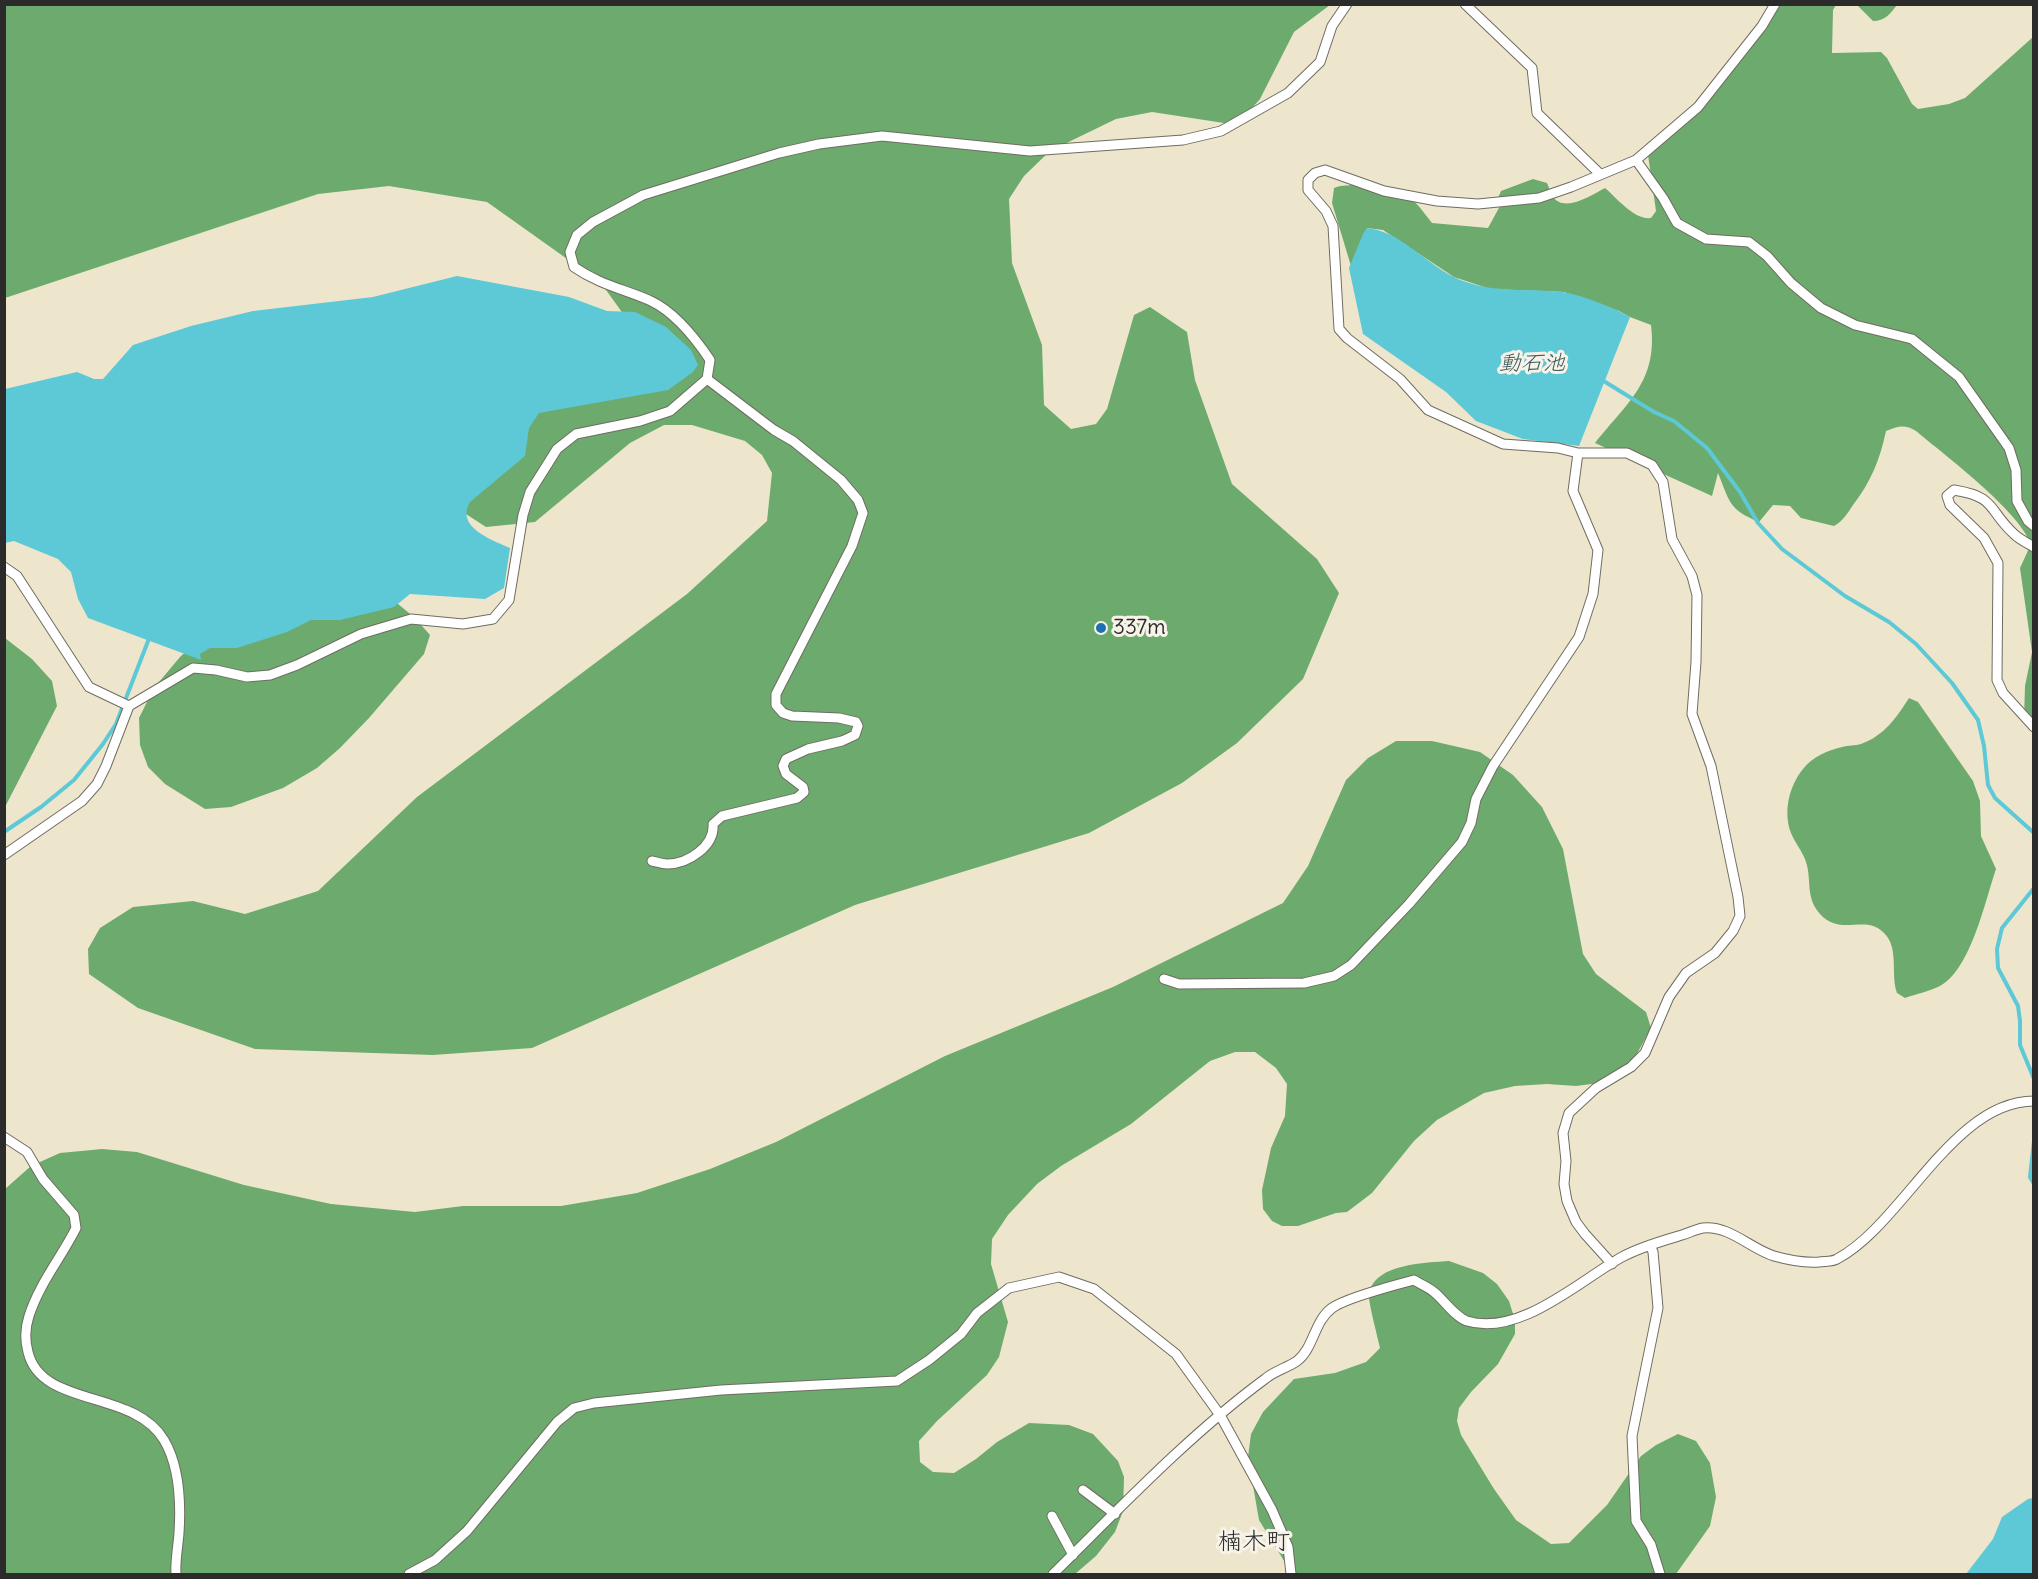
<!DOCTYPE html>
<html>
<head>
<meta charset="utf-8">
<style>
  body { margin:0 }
  #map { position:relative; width:2038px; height:1579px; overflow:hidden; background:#eee6cc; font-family:Delius,sans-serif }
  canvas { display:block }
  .frame { position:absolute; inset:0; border:6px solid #2b2b2b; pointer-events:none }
</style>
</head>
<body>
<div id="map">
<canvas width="2038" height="1579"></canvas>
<div class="frame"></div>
</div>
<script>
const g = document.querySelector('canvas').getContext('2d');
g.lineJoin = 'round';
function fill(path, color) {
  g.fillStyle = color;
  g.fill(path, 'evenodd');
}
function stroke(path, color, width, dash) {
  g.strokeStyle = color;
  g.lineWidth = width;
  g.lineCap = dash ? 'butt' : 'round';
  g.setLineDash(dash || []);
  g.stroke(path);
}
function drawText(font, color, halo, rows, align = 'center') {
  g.font = font + ' Delius,"Klee One",sans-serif';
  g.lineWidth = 6;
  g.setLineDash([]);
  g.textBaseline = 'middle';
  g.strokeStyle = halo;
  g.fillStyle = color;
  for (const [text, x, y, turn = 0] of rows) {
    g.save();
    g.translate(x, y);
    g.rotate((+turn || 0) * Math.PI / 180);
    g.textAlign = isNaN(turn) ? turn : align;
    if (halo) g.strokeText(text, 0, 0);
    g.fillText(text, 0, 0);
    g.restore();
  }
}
const forest = new Path2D(`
  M 4,5 L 1330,5 L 1294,32 L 1260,99 L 1237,125 L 1152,112 L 1116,119 L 1050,151 L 1024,176 L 1009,199 L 1012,263 L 1042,345 L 1044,405 L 1071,429 L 1096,424 L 1107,409 L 1134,315 L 1150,307 L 1187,332 L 1195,380 L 1232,484 L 1317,559 L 1339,593 L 1303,679 L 1237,743 L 1182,783 L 1089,833 L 855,905 L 532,1048 L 433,1055 L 255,1049 L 138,1008 L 89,974 L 88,949 L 100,928 L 133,907 L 193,901 L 245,914 L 318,891 L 417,797 L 687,594 L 767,521 L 772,473 L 762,455 L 745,441 L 692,425 L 664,425 L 630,443 L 535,522 L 486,527 L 438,496 L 629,322 L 601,283 L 487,202 L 389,186 L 318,194 L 5,298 Z
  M 1780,5 L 1836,5 L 1833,10 L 1832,53 L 1881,52 L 1887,58 L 1912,104 L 1918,109 L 1949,104 L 1965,98 L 2033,37 L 2033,729 L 2024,719 L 2025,686 L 2032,652 L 2020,568 L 2031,544 C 2017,509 1947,457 1916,431 C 1905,424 1898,426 1886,431 C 1880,459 1871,482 1853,505 C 1847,514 1843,521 1834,526 L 1801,518 L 1790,506 L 1773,505 L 1759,522 C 1728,509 1730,502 1718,473 L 1712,496 L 1595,443 C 1627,403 1658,381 1651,325 L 1630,317 L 1619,311 L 1564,292 L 1490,289 L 1454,277 L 1383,230 L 1367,228 L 1351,266 L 1332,203 L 1334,188 C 1349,182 1388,186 1403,193 C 1415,199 1424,213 1432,223 L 1488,228 L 1500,206 L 1498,198 L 1501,191 L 1533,179 L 1547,183 C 1549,187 1550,193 1553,197 C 1565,213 1592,195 1605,188 C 1618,199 1634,220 1651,218 L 1656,211 L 1648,155 L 1704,106 Z
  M 1857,5 L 1897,5 C 1890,14 1885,21 1873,21 Z
  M 386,594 L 415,618 L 430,635 L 424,654 L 369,718 L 340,748 L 317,768 L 283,788 L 231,807 L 205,809 L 165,784 L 148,767 L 140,745 L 139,718 L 154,688 L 180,657 L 206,633 Z
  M 5,638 L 32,659 L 52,681 L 57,706 L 5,807 Z
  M 1909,698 L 1918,702 L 1973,781 L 1980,801 L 1981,836 L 1996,869 C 1985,901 1971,969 1940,986 C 1930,991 1916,994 1905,998 L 1897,993 C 1890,974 1900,947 1883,932 C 1865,914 1841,937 1820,914 C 1805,897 1812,880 1806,862 C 1803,852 1795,843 1791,833 C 1783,812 1789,786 1803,769 C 1813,756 1827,751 1842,747 C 1848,745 1855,746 1861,744 C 1884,736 1897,717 1909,698 Z
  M 1396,741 L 1432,741 L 1480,752 L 1513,775 L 1542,807 L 1563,849 L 1583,954 L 1596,974 L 1646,1012 L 1651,1028 L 1633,1061 L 1607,1082 L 1576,1086 L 1547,1084 L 1515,1086 L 1484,1093 L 1437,1120 L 1414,1141 L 1372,1193 L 1347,1212 L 1336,1213 L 1298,1226 L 1282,1226 L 1272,1221 L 1263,1209 L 1262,1190 L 1271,1148 L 1285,1116 L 1287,1084 L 1276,1068 L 1255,1052 L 1235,1052 L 1210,1061 L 1131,1124 L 1061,1166 L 1037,1184 L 1008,1215 L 992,1239 L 991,1264 L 1008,1322 L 999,1357 L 987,1375 L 937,1421 L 919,1441 L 920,1462 L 933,1472 L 954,1473 L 976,1459 L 997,1442 L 1029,1423 L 1069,1425 L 1093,1434 L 1118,1461 L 1124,1477 L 1123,1511 L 1115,1532 L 1096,1556 L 1075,1574 L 5,1574 L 5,1189 L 31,1166 L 60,1153 L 102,1149 L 137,1152 L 244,1185 L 331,1204 L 415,1212 L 463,1206 L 561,1206 L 637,1193 L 710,1169 L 776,1142 L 945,1056 L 1113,987 L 1283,903 L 1308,866 L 1346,780 L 1368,758 Z
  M 1449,1261 L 1483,1273 L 1497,1284 L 1509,1301 L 1515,1320 L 1515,1334 L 1498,1364 L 1471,1392 L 1459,1408 L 1457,1421 L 1461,1435 L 1494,1489 L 1516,1520 L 1551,1544 L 1569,1543 L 1607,1505 L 1641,1456 L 1656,1445 L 1678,1434 L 1696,1441 L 1710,1463 L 1716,1497 L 1710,1526 L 1676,1574 L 1292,1574 L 1259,1520 L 1248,1457 L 1251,1434 L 1263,1412 L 1294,1379 L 1335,1373 L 1366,1362 L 1380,1348 C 1378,1338 1367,1298 1369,1292 C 1377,1263 1426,1263 1449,1261 Z`);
const water = new Path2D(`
  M 1367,228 C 1400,231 1425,263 1454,277 C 1488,294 1525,288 1562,292 C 1579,294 1615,308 1630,317 L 1579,446 L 1523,439 L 1476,421 L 1446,392 L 1363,334 L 1349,268 L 1363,234 Z
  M 457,276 L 569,297 L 607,311 L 635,312 L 666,327 L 691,350 L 698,365 L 693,372 L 668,390 L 539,413 L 529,428 L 525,456 L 470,502 C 455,527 492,540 510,548 L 504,588 L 485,599 L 410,594 L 394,607 L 340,620 L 311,620 L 287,632 L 237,648 L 210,648 L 200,654 L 201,660 L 88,618 L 78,599 L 71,572 L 58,559 L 14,541 L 5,543 L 5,389 L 77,372 L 94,379 L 103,379 L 133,345 L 191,326 L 253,311 L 373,297 Z
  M 2033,1498 L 2033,1574 L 1966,1574 L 1993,1539 L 2002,1517 L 2028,1499 Z`);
const stream = new Path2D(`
  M 1602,380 L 1654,412 L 1674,421 L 1707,448 L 1740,492 L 1758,523 L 1782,549 L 1845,596 L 1889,622 L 1916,644 L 1952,683 L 1978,720 L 1984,746 L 1988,785 L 1995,798 L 2034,833
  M 4,832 L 41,807 L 74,780 L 103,744 L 116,724 L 150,636
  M 2034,888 L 2002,928 L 1997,949 L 1998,968 L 2018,1006 L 2020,1021 L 2020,1045 L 2034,1079
  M 2034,1141 L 2030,1177 L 2034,1184`);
const street = new Path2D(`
  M 1465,4 L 1532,68 L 1537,113 L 1600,174
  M 1636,160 L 1663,198 L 1677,223 L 1706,239 L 1749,242 L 1767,256 L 1791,283 L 1821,308 L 1855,325 L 1912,339 L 1959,377 L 2009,448 L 2016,470 L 2017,501 L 2028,521 L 2034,526
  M 2034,547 C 2027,543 2019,539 2014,534 C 1987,509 1997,497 1954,490 L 1947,496 L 1950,505 L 1984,538 L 1998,563 L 1997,680 L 2003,693 L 2034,727
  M 4,567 L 17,576 L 89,687 L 129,706
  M 4,855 L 82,801 L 97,784 L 106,766 L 129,706 L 193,668 L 216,670 L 247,677 L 270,675 L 297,665 L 361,634 L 411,619 L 463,624 L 493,619 L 509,600 L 523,515 L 530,492 L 557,449 L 576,434 L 640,421 L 670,411 L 707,379 L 710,360 C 696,339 674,312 651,301 C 624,289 600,285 574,267 L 570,252 L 577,235 L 593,222 L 643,195 L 779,153 L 819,144 L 882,136 L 1030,151 L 1183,140 L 1221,131 L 1288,93 L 1320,62 L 1332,26 L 1347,4
  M 652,861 C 657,862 662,864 667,864 C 688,864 715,846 713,824 L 722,816 L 797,798 L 804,792 L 803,787 L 786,774 L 783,766 L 786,759 L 808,749 L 842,741 L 855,735 L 858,726 L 856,722 L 839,718 L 792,716 L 783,713 L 776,705 L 776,694 L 852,546 L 863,513 L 858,500 L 841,480 L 793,441 L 774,430 L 707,379
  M 1164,979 L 1179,984 L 1304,983 L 1334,976 L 1351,965 L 1409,904 L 1462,842 L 1471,823 L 1476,799 L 1493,766 L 1579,637 L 1593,594 L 1598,550 L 1573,491 L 1578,453
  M 4,1137 L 27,1152 L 43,1179 L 74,1215 L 76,1228 C 61,1258 39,1284 29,1316 C 25,1328 25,1341 28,1352 C 41,1408 134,1389 164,1440 C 180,1467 181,1502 179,1533 C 178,1547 175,1561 176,1574
  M 1650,1245 L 1653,1252 L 1658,1308 L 1632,1436 L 1636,1521 L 1651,1545 L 1660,1574
  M 1612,1264 L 1585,1234 L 1576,1222 L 1567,1201 L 1564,1184 L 1566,1161 L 1563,1133 L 1569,1113 L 1596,1088 L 1631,1067 L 1645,1053 L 1669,997 L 1686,973 L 1715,953 L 1733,931 L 1740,916 L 1738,897 L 1711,766 L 1692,714 L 1696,662 L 1697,595 L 1692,576 L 1672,539 L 1663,482 L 1652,465 L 1627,453 L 1578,453 L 1558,448 L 1503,444 L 1428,410 L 1400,379 L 1347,338 L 1339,329 L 1333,226 L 1326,211 L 1308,190 L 1308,180 L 1315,173 L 1325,170 L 1384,191 L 1437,201 L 1478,204 L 1539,198 L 1571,187 L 1636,160 L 1698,107 L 1762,26 L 1775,4
  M 1083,1490 L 1115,1514
  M 1052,1516 L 1073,1555
  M 409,1574 L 435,1560 L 467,1531 L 557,1422 L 574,1408 L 594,1403 L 721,1390 L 897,1381 L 929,1360 L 961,1334 L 977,1313 L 1009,1288 L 1059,1277 L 1094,1289 L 1176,1354 L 1220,1415 L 1272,1510 L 1288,1547 L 1291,1574
  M 1053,1574 C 1120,1508 1189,1435 1265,1379 C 1274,1371 1287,1368 1297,1361 C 1314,1348 1314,1321 1332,1308 C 1346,1298 1395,1285 1414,1280 C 1420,1284 1428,1287 1434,1292 C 1444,1300 1455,1317 1467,1321 C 1520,1337 1580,1280 1622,1257 C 1640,1247 1662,1241 1682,1235 C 1689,1233 1696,1229 1703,1228 C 1729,1225 1751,1249 1774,1256 C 1788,1260 1805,1263 1819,1262 C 1825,1261 1832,1262 1837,1259 C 1903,1224 1953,1101 2034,1101`);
const markers = [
  [1101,628,6,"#1f6fb2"]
];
const poiNames = [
  ["337m",1113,628]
];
const waterNames = [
  ["動石池",1532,364]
];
const quarterNames = [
  ["楠木町",1254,1542]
];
fill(forest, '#6cab6d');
fill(water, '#5dc8d6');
stroke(stream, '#5dc8d6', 4);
stroke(street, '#6f6c63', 11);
stroke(street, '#fff', 9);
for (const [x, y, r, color] of markers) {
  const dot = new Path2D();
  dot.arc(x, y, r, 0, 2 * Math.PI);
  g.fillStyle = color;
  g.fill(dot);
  stroke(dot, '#f7f3e8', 2);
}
drawText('21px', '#2b2b2b', '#f7f3e8', poiNames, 'left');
drawText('italic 22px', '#3a5a5e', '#f7f3e8', waterNames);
drawText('24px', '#2b2b2b', '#f7f3e8', quarterNames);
</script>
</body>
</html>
